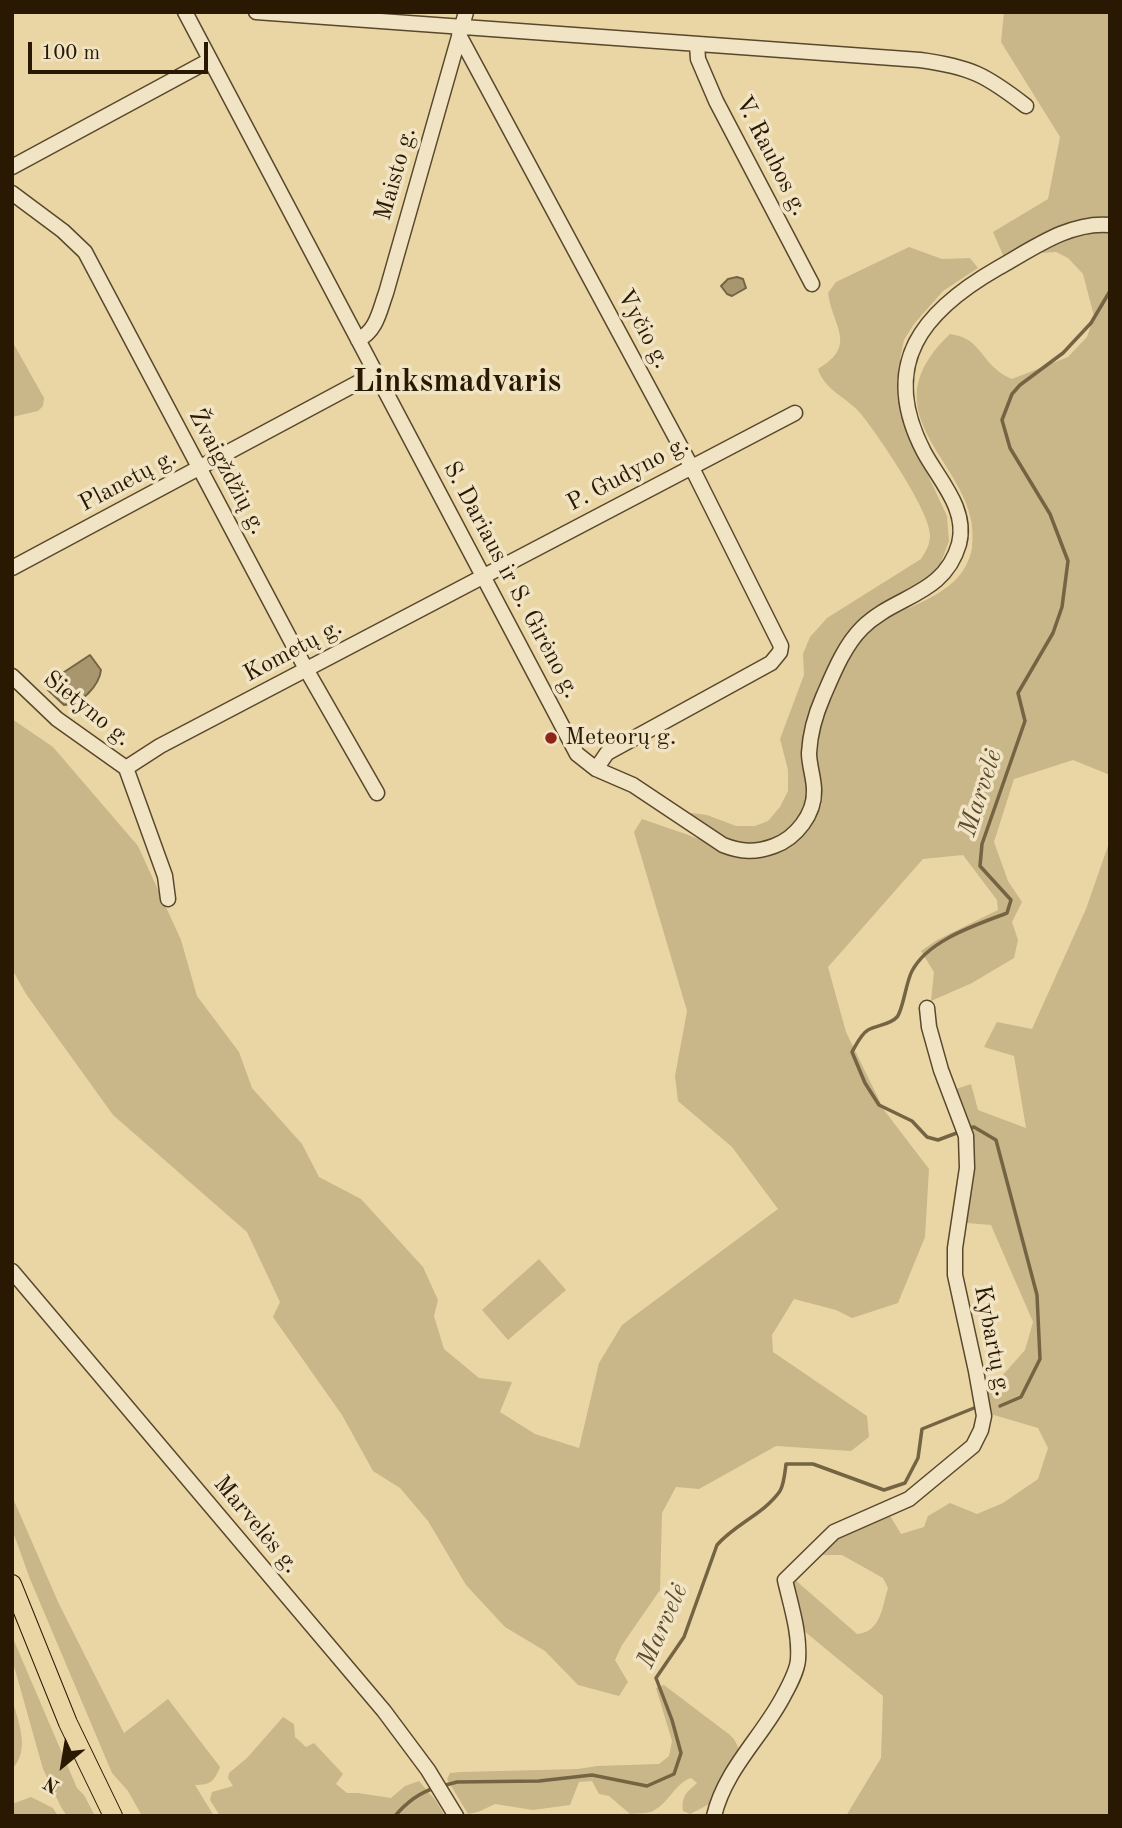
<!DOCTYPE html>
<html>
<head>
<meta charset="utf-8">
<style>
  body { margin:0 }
  #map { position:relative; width:1122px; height:1828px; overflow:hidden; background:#ead6a5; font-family:"Old Standard TT",serif }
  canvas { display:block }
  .frame { position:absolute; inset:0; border:14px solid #291903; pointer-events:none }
  .north { position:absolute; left:28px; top:1730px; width:70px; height:70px; -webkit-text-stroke:5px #f1e4c4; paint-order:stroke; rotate:210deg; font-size:19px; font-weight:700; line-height:28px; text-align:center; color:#291903 }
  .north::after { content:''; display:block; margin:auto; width:24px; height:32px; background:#291903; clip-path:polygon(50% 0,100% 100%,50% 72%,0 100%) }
  .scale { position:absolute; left:28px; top:42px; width:180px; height:32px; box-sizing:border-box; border:4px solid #291903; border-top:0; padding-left:9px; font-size:21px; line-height:24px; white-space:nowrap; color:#291903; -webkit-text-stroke:5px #f1e4c4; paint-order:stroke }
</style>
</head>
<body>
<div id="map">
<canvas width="1122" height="1828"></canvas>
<div class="frame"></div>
<div class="north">N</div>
<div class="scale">100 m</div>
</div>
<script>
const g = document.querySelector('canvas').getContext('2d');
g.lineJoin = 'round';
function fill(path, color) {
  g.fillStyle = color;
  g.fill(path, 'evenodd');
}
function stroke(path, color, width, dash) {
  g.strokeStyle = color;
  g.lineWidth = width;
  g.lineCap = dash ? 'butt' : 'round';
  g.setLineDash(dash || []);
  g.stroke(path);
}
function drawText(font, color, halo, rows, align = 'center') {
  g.font = font + ' "Old Standard TT",serif';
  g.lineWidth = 7;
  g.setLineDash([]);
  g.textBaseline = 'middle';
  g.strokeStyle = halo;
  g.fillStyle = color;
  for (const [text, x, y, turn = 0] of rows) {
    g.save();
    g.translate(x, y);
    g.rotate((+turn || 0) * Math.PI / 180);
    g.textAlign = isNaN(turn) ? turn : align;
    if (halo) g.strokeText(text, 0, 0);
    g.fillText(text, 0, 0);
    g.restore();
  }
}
const green = new Path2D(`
  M 1004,12 L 1110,12 L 1110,775 L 1073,760 L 1014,779 L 994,842 L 1008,881 L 1022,902 L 1012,922 L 1018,940 L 1014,958 L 972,983 L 931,1001 L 934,972 L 921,951 L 937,940 L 998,910 L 997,900 L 963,855 L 923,859 L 828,967 L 846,1032 L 884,1110 L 929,1169 L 925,1237 L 898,1303 L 852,1318 L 836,1310 L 794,1299 L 772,1335 L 773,1352 L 867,1416 L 869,1437 L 851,1451 L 776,1446 L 699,1489 L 676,1487 L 662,1513 L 660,1590 L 622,1645 L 615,1660 L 628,1682 L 619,1696 L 578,1685 L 545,1651 L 505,1627 L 466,1585 L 428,1521 L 400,1488 L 373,1471 L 342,1415 L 273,1317 L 280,1302 L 247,1232 L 113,1115 L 26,994 L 12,969 L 12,719 L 53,747 L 138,846 L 181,940 L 197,996 L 239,1052 L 252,1088 L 302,1144 L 319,1177 L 361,1199 L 423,1267 L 438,1300 L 434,1316 L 444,1349 L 479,1378 L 512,1382 L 500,1412 L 535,1434 L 579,1448 L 599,1363 L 622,1325 L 778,1209 L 732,1147 L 678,1101 L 675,1076 L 687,1011 L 634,832 L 642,819 C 661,826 682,832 701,840 C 712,845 723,853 735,856 C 765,862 790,848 808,825 C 813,819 820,811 822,803 C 822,798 820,791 820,787 C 818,772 816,755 817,739 C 819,717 845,655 860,638 C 892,604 962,603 972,548 C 985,466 859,420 950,334 C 978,338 979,355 997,370 C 1001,374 1007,377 1012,379 L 1068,357 L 1087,337 L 1094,316 L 1083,274 L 1068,258 L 1056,252 L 1041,253 L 1010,271 L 993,232 L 1048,199 L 1060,137 L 1001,42 Z
  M 909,247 L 942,259 L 970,258 L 978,268 L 943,291 L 914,324 L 904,340 L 900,359 L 897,395 L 905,426 L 947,516 L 949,541 L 940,565 L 934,574 L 919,586 L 864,619 L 808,720 L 806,805 L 799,821 L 788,833 L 769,843 L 751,846 L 726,840 L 684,812 L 707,815 L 736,826 L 755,826 L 768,821 L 780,807 L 788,791 L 788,770 L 780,739 L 804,675 L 803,654 L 810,637 L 827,618 L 921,559 C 926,551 930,545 930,535 C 930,511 878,435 861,414 C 847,397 825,391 818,369 C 858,345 833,328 828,293 L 836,282 Z
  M 12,341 L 44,398 L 43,406 L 38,411 L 12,417 Z
  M 1110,840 L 1110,1816 L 846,1816 L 881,1758 L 883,1696 L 804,1631 L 791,1584 L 793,1578 L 857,1634 C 881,1632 882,1607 888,1588 L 883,1578 L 842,1555 L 817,1555 L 833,1538 L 889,1514 L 901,1534 L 924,1527 L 928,1516 L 950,1503 L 977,1514 L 1003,1503 L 1038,1479 L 1048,1448 L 1038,1428 L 987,1413 L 987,1393 L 1025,1350 L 1033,1322 L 991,1225 L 967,1223 L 971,1148 L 953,1090 L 971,1084 L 978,1110 L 1026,1128 L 1014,1056 L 984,1047 L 997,1022 L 1032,1029 L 1086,909 Z
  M 539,1259 L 566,1290 L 508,1340 L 482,1310 Z
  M 12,1496 L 59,1604 L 124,1733 L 168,1699 L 220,1767 C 214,1782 210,1785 195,1785 L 214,1816 L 142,1816 L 128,1791 L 112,1773 L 30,1579 L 12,1529 Z
  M 12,1636 L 77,1788 L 84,1795 L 95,1816 L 67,1816 L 61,1807 L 43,1769 L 12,1659 Z
  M 664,1685 L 730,1735 C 735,1740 740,1747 738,1755 C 737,1759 717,1798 714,1801 C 711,1803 693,1813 690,1814 L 683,1811 C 681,1796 687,1792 697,1783 L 691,1778 C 675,1783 669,1803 653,1811 C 647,1814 637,1813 630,1814 L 609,1796 L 599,1794 L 592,1781 L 579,1782 L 570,1805 L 533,1810 L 495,1804 L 478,1812 L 468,1814 L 447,1779 L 450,1773 L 461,1772 L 578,1769 L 597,1766 L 659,1764 L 669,1756 L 672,1741 L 656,1688 Z
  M 12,1698 C 18,1722 31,1750 12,1769 Z
  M 283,1717 L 294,1724 L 295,1737 L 306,1747 L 314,1743 L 343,1774 L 336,1784 L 347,1793 L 358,1793 L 391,1798 L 405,1786 L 419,1781 L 436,1801 L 445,1816 L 220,1816 L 210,1800 L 212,1792 L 233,1786 L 228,1778 L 229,1773 L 247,1758 Z
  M 31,1797 L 53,1808 L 58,1816 L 12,1816 L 12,1804 Z`);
const water = new Path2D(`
  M 737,277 L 743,279 L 746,288 L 732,296 L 727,294 L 721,286 L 728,279 Z
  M 90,655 L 101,670 C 99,686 81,705 64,705 L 48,690 L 49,682 Z`);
const stream = new Path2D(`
  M 969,1128 L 974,1127 L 996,1140 L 1037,1295 L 1040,1359 L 1021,1397 L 1000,1406
  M 962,1131 L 938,1140 L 927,1137 L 912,1121 L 879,1105 L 865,1083 L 852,1052 C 856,1045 861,1034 868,1030 C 877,1025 890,1025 897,1017 C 903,1010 906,982 912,971 C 928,940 976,925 1007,913 L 1011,900 L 980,866 L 982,844 L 1025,721 L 1018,693 L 1053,633 L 1062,607 L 1068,561 L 1050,514 L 1010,448 L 1002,420 L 1012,394 L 1020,385 L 1063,353 L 1091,323 L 1110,291
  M 442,1786 L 457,1782 L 539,1781 L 592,1775 L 647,1786 L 674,1774 L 681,1753 L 672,1720 L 656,1678 L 684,1637 L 717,1545 C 735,1524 764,1514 780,1491 C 784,1484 785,1472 786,1464 L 813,1464 L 884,1490 L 905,1483 L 918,1458 L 922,1429 L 974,1408
  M 395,1816 C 406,1803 418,1793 435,1788`);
const minor = new Path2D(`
  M 185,12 L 577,754 L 596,769 L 633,785 L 723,845 C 741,852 755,853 774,846 C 796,838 815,814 814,790 C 814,778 809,765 809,753 C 810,735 816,713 823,697 C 833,674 844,646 862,628 C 895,595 944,596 959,544 C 968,509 939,480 924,452 C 878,364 923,311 998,268 C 1032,249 1070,221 1110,225
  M 256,12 L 920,60 C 971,67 986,75 1026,106
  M 459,35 L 691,466 L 781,646 L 780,652 L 771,663 L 607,753 L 596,769
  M 697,45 L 698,59 L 716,101 L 812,284
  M 12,167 L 210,60
  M 12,193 L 63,231 L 85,252 L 306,669 L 377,793
  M 358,340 C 377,330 379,312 386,293 L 466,12
  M 12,568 L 376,373
  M 12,676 L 57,719 L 126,768 L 165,876 L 168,899
  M 126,768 L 160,746 L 795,413
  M 12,1271 L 384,1711 L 428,1770 L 456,1816
  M 714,1816 C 725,1769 763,1736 784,1695 C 790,1684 797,1671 798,1660 C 800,1633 791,1606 785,1580 L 834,1532 L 909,1499 L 973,1446 L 981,1430 L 984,1416 L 976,1371 L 955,1275 L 955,1248 L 967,1168 L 966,1136 L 941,1070 L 929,1027 L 927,1008`);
const major = new Path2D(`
  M 12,1584 L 68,1723 L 113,1816`);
const markers = [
  [551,738,7,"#8f2418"]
];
const streetNames = [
  ["V. Raubos g.",771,156,63],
  ["Maisto g.",396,174,-74],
  ["Vyčio g.",643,329,62],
  ["Žvaigždžių g.",227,472,62],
  ["P. Gudyno g.",628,474,-28],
  ["Planetų g.",128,481,-28],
  ["S. Dariaus ir S. Girėno g.",511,580,62],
  ["Kometų g.",293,651,-28],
  ["Sietyno g.",87,709,39],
  ["Kybartų g.",992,1341,79],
  ["Marvelės g.",256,1525,50]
];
const poiNames = [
  ["Meteorų g.",565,738]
];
const waterNames = [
  ["Marvelė",981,793,-72],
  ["Marvelė",663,1626,-66]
];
const districtNames = [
  ["Linksmadvaris",457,383]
];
fill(green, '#c9b689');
fill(water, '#a8966e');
stroke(water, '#756443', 2);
stroke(stream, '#756443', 3.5);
stroke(minor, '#59482c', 17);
stroke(major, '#291903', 20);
stroke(minor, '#f1e4c4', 14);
stroke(major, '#ead6a5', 18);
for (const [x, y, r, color] of markers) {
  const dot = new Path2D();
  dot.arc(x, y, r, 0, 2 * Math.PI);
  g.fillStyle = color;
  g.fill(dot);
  stroke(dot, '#f1e4c4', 2.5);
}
drawText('24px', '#291903', '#f1e4c4', streetNames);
drawText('24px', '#291903', '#f1e4c4', poiNames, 'left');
drawText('italic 26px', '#5c4b2e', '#f1e4c4', waterNames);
drawText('bold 32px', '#291903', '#f1e4c4', districtNames);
</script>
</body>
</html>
